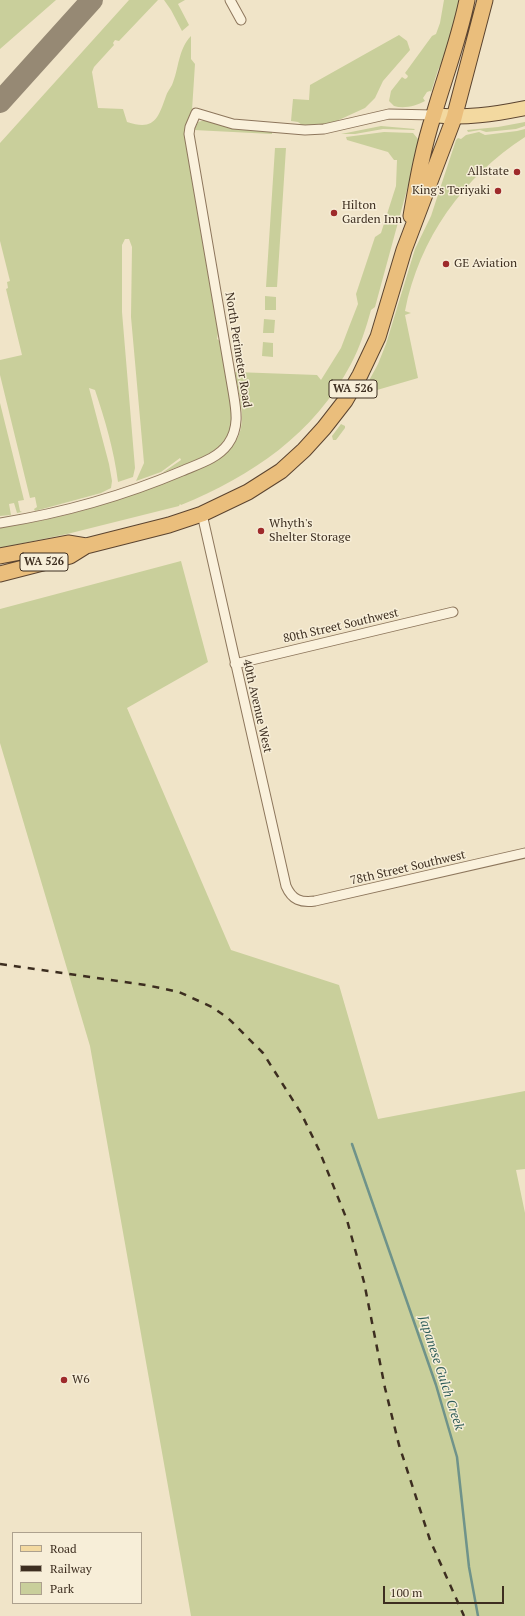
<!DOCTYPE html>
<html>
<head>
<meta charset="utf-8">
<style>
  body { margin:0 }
  #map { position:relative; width:525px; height:1616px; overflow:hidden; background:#f0e4c8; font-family:"PT Serif",serif }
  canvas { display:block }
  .legend { position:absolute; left:12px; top:1532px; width:130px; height:72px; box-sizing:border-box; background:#f7eed8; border:1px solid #ada18e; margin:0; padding:5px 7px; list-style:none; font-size:12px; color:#3d2e20 }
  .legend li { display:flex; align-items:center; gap:8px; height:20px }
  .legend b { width:20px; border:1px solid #ada18e }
  .scale { position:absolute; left:383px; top:1586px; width:121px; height:18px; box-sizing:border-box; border:2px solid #3d2e20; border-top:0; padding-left:5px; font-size:12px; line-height:14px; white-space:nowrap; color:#3d2e20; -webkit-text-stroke:3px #f7eed8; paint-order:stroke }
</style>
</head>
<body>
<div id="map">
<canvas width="525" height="1616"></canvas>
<ul class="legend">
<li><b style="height:5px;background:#f3d9a0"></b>Road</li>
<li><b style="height:5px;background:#3d2e20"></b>Railway</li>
<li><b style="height:11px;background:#c9cf9b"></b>Park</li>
</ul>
<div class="scale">100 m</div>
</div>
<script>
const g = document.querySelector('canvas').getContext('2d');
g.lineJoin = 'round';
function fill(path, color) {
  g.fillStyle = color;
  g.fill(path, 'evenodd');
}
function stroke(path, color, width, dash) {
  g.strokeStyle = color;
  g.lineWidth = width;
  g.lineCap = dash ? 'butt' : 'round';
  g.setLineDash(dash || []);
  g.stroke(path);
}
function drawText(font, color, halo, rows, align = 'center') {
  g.font = font + ' "PT Serif",serif';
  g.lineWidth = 3;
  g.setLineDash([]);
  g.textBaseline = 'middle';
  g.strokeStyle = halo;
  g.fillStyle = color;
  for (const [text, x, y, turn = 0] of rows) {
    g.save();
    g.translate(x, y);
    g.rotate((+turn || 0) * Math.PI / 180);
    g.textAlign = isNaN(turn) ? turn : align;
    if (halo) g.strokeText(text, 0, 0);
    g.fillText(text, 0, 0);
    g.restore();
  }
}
const green = new Path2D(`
  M 0,0 L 56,0 L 0,49 Z
  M 129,0 L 158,0 L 119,41 L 115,40 L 113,43 L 114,45 L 94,67 L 92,72 L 98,108 L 123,109 L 127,122 C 154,131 158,119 166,96 C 167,92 170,89 172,85 C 179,69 178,49 191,36 L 191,59 L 195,64 L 192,110 L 185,128 L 185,140 L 218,333 L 217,339 L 220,341 C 224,363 232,392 232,414 C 233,427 226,442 216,449 C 200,460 180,466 162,473 L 181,460 L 180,458 L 161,472 L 136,481 L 144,463 L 131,317 L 132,247 L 129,239 L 125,239 L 122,245 L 122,312 L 135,468 L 133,477 L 118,482 C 114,450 105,420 95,390 L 89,388 L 109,464 L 112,481 L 111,488 L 101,493 L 35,511 L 34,509 L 37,507 L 35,497 L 30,498 L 0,375 L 0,360 L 22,355 L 6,289 L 8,288 L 7,282 L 10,281 L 0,241 L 0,143 Z
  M 164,0 L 185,0 L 178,4 L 189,25 L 182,31 L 171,10 Z
  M 444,0 L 461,0 L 448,50 L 438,70 L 431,92 L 430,91 L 427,92 L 423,98 L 425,101 C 416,106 404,109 394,106 L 389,101 L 391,91 L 402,77 L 405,79 L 407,78 L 408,76 L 405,73 L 432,36 L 436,34 L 440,23 Z
  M 399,35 L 407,41 L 410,50 L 383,81 L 375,98 L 365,108 L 330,124 L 319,126 L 302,125 L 298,122 L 291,121 L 293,99 L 309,100 L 310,85 Z
  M 205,120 L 231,128 L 272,132 L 272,134 L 194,130 L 198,122 Z
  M 525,122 L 525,126 L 516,129 L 486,132 L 480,130 L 468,132 L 467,130 L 498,127 Z
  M 381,126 L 415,129 L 414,130 L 383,129 L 355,134 L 341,134 Z
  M 525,129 L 525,137 C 463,177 419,239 405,311 L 411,313 L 405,315 L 418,378 L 377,390 L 365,388 L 378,364 L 386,344 L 415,249 L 431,216 L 456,140 L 458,138 L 461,139 L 466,135 L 479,132 L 485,135 L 517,131 Z
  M 384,132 L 413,133 L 418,139 L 421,138 L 375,307 L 371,310 C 366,328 360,347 351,364 C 314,434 252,476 181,505 L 180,504 L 179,506 L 67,534 L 0,548 L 0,528 C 45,521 91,510 134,494 C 162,483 191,470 219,459 C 253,434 241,407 235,372 L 317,375 L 321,380 L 341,348 L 349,327 L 358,304 L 356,294 L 375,237 L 381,233 L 396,186 L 397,160 L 394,160 L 388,152 L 347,140 L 346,137 Z
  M 275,148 L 286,148 L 277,287 L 266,287 Z
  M 265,296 L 276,297 L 276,310 L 265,310 Z
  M 264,319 L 275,320 L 274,333 L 263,333 Z
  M 263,342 L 273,343 L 273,357 L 262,356 Z
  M 0,403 L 24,500 L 18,501 L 20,511 L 22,512 L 17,513 L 14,503 L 9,504 L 11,515 L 0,516 Z
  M 341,424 L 345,426 L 345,428 L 336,440 L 333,440 L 332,436 Z
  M 181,561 L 208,662 L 127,708 L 231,950 L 339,985 L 378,1119 L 525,1091 L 525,1169 L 516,1170 L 525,1213 L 525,1616 L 191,1616 L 90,1046 L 0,743 L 0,609 Z`);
const stream = new Path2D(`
  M 352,1144 L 436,1385 L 457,1457 L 469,1567 L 478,1616`);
const taxiway = new Path2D(`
  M 0,102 L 92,0`);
const minor = new Path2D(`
  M 230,0 L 241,20
  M 202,514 L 286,886 C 292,900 301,903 315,901 L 525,853
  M 0,523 C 63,513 123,496 182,471 C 198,464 217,459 228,444 C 240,427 236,409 233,391 L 189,134 L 190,127 L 196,113 L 233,124 L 305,130 L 324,129 L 389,114 L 433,115
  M 235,664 L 453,612`);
const primary = new Path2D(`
  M 433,115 C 464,119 495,114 525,108`);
const trunk = new Path2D(`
  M 411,216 C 417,182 423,147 434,114 C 445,76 459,39 467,0
  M 0,556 L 68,543 L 86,546
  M 0,574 L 70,556 L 86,546 L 169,525 L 202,514 L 248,492 L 281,471 L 304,450 L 324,428 L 345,401 L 360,375 L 378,337 L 404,250 L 454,118 L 485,0`);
const rail = new Path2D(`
  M 0,964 L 146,985 L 179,992 L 212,1007 L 228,1018 L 263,1053 L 301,1113 L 319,1150 L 347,1220 L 364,1282 L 385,1388 L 399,1445 L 430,1540 L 464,1616`);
const markers = [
  [517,172,4,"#9e2a2b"],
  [498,191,4,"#9e2a2b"],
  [334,213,4,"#9e2a2b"],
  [446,264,4,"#9e2a2b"],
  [261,531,4,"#9e2a2b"],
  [64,1380,4,"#9e2a2b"]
];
const shields = [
  [353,389,48],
  [44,562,48]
];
const shieldNames = [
  ["WA 526",353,389],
  ["WA 526",44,562]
];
const poiNames = [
  ["Allstate",509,172,"right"],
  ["King's Teriyaki",490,191,"right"],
  ["Hilton",342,206],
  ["Garden Inn",342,220],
  ["GE Aviation",454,264],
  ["Whyth's",269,524],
  ["Shelter Storage",269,538],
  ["W6",72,1380]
];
const streetNames = [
  ["North Perimeter Road",238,350,81],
  ["80th Street Southwest",341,626,-13],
  ["40th Avenue West",257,706,77],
  ["78th Street Southwest",408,868,-13]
];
const waterNames = [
  ["Japanese Gulch Creek",441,1373,72]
];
fill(green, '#c9cf9b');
stroke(stream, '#6f938a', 2.5);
stroke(taxiway, '#968974', 22);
stroke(minor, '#8d765c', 11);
stroke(primary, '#5b4430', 16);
stroke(trunk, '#5b4430', 17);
stroke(minor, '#faf1dc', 9);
stroke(primary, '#f3d9a0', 14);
stroke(trunk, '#eabe7c', 15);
stroke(rail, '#3d2e20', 2.5, [7, 7]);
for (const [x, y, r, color] of markers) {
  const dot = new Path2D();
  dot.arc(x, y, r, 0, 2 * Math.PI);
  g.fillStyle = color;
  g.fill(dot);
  stroke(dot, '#f7eed8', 1.5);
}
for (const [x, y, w] of shields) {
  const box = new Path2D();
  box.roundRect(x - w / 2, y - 9, w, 18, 3);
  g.fillStyle = '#f7eed8';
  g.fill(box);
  stroke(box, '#3d2e20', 1);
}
drawText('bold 11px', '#3d2e20', null, shieldNames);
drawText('12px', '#3d2e20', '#f7eed8', poiNames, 'left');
drawText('12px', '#3d2e20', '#f7eed8', streetNames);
drawText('italic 13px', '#2f5d5a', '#f7eed8', waterNames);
</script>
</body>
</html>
